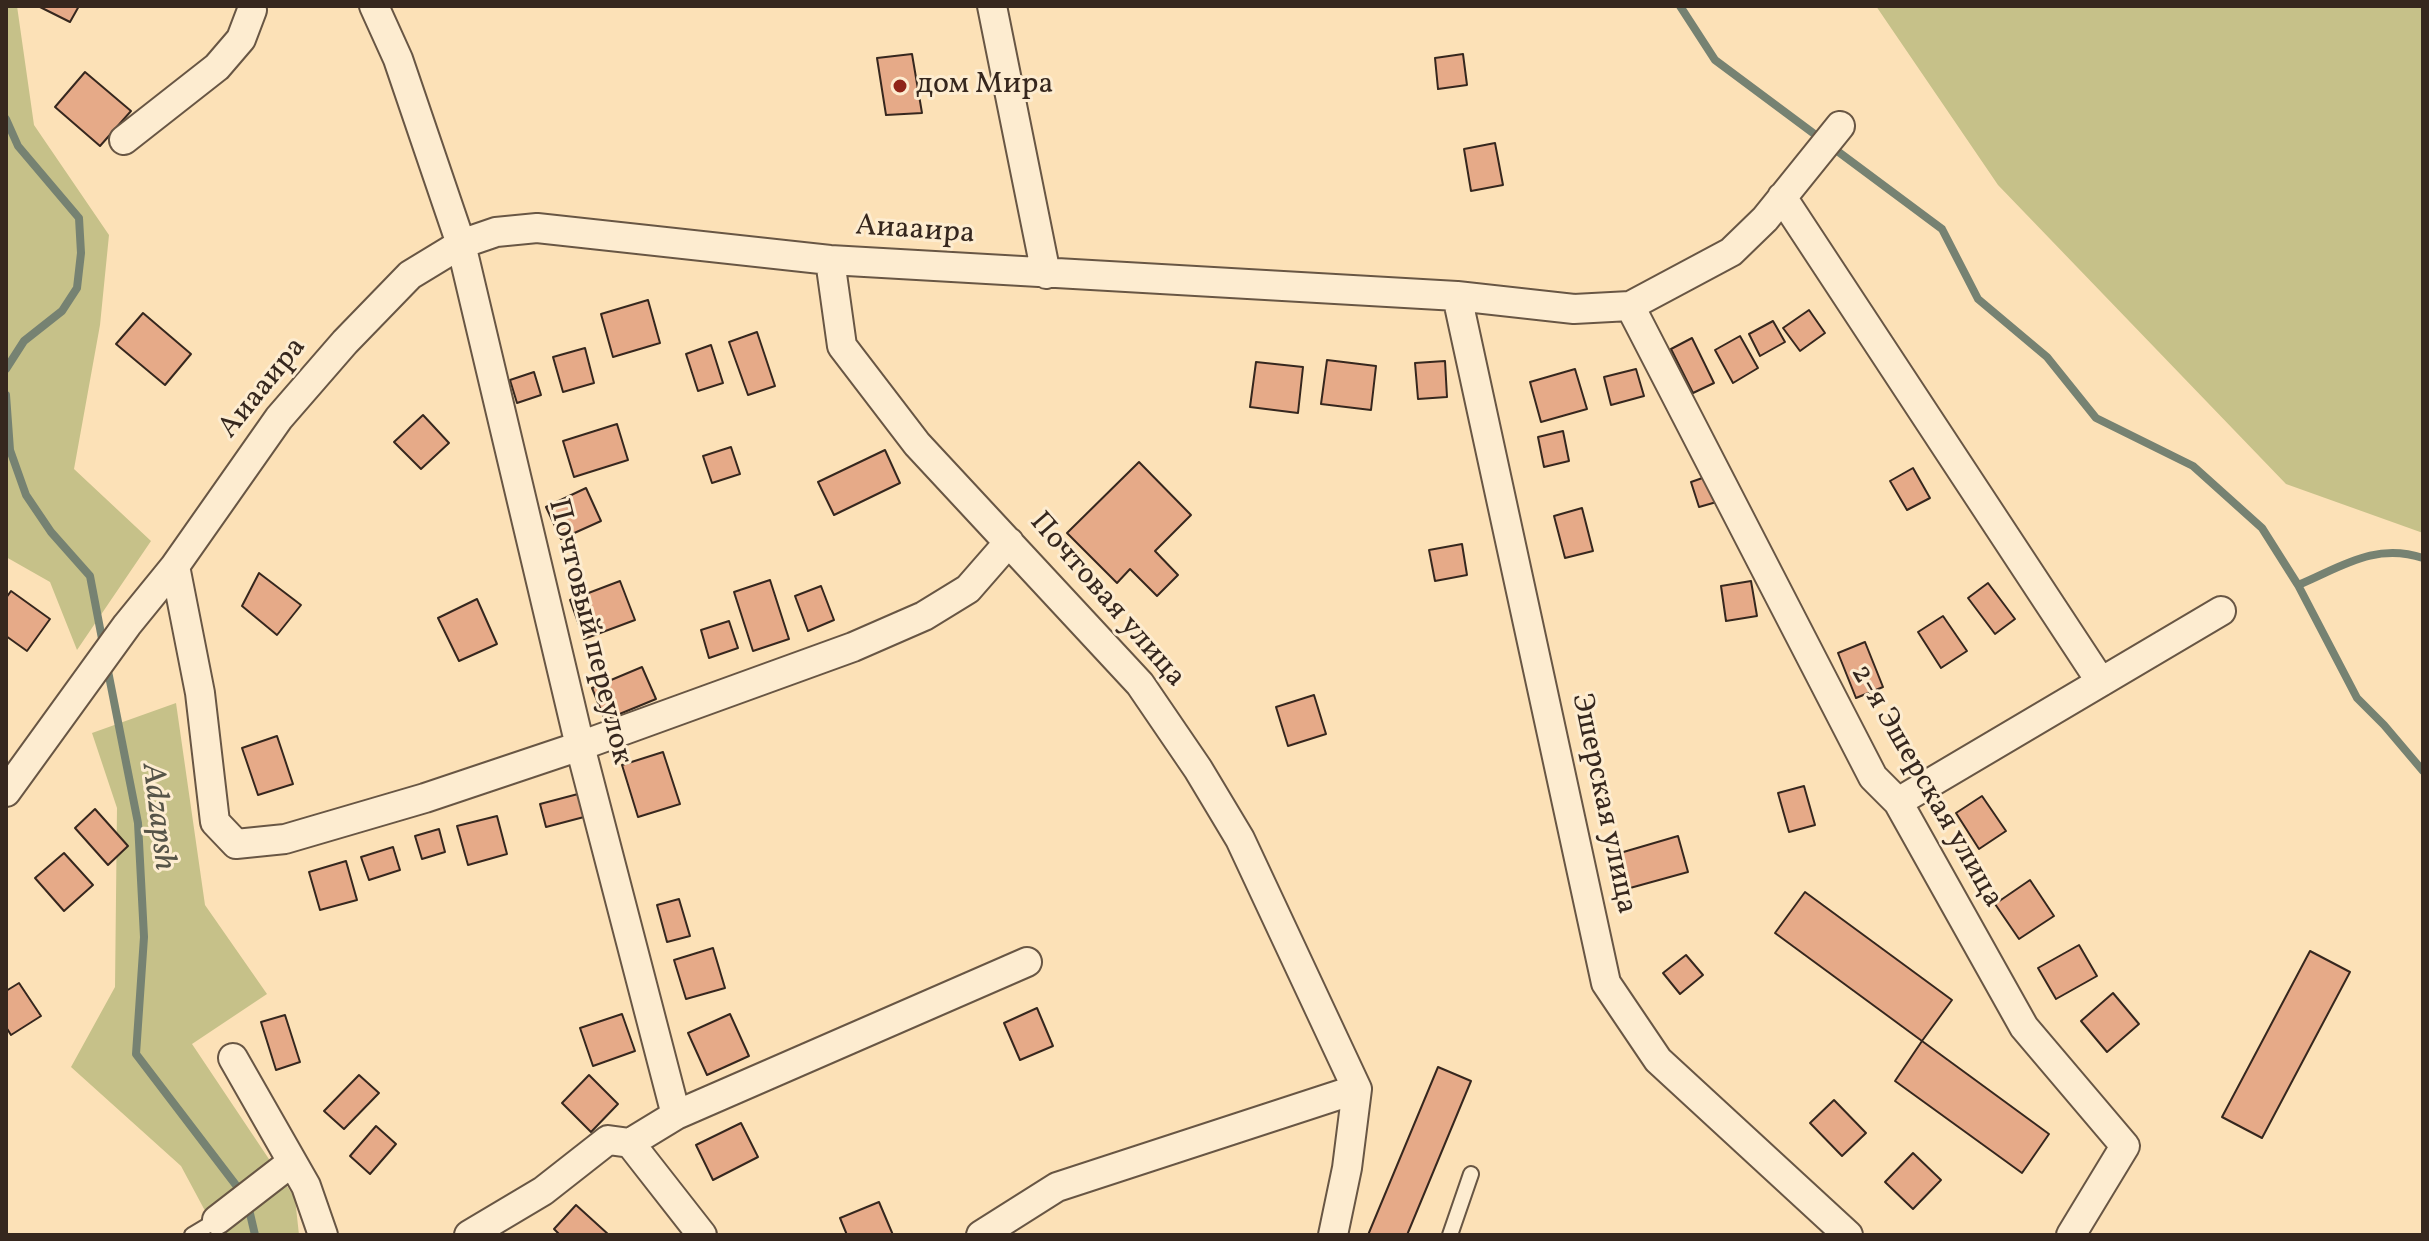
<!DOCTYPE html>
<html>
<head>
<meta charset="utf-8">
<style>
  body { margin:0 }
  #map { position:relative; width:2429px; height:1241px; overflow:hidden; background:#fce1b7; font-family:Vollkorn,serif }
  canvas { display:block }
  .frame { position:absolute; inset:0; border:8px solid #36271e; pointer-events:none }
</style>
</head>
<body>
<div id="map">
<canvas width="2429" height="1241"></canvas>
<div class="frame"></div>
</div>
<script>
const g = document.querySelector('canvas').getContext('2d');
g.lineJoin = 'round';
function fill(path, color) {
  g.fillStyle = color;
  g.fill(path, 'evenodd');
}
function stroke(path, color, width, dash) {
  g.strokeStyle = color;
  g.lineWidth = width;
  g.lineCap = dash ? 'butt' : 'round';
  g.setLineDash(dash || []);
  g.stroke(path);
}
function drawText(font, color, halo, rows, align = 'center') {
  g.font = font + ' Vollkorn,serif';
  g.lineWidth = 6;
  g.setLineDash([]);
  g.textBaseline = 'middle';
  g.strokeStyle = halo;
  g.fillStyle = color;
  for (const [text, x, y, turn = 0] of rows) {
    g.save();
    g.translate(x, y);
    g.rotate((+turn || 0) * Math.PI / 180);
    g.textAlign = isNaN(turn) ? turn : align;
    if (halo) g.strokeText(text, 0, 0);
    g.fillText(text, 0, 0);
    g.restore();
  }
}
const green = new Path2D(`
  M 6,6 L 17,6 L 34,125 L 109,235 L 100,325 L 74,469 L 151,541 L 77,650 L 50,582 L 6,557 Z
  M 1876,6 L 2423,6 L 2423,533 L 2286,484 L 1998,185 Z
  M 176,703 L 205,905 L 267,994 L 192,1044 L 295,1198 L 299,1235 L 218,1235 L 181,1166 L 71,1067 L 115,987 L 117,808 L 92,733 Z`);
const stream = new Path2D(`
  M 1680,6 L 1715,60 L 1942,229 L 1978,299 L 2047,357 L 2096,418 L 2193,466 L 2262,528 L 2298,585 L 2357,698 L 2384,725 L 2423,771
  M 6,119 L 18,146 L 79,218 L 81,253 L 77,288 L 62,311 L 24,341 L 6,369
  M 6,395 L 10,450 L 26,495 L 51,532 L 90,576 L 103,644
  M 2298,585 C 2341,567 2375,542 2423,558
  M 107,666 L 138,823 L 144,937 L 136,1054 L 242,1193
  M 248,1205 L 255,1235`);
const building = new Path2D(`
  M 38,6 L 79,6 L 70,22 Z
  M 912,54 L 922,113 L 886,115 L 877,58 Z
  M 1463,54 L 1467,85 L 1438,89 L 1435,58 Z
  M 85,72 L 131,111 L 100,146 L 55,107 Z
  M 1495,143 L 1503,185 L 1471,191 L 1464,149 Z
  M 648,300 L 660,343 L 613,357 L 601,314 Z
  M 1809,310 L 1825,333 L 1800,351 L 1783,328 Z
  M 143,313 L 191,354 L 165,385 L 116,344 Z
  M 1773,321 L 1785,342 L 1760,356 L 1749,334 Z
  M 757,332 L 775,386 L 748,395 L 729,342 Z
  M 1740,336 L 1758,368 L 1733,383 L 1715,350 Z
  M 1692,338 L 1714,383 L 1693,393 L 1671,349 Z
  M 711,345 L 723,383 L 698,391 L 686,354 Z
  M 585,348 L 594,383 L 563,392 L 553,357 Z
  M 1327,360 L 1376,366 L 1371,410 L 1321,404 Z
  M 1445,361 L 1447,397 L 1418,399 L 1415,363 Z
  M 1256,362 L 1303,367 L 1298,413 L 1250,407 Z
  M 1575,369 L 1587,409 L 1541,422 L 1530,382 Z
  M 1636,369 L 1644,396 L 1611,405 L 1604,377 Z
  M 534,372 L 541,395 L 517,403 L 510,380 Z
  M 423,415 L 449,443 L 421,469 L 394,442 Z
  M 617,424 L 628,460 L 574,477 L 563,441 Z
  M 1563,431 L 1569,461 L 1544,467 L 1538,437 Z
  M 731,447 L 740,474 L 712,483 L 703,456 Z
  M 885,450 L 900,483 L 834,515 L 818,482 Z
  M 1139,462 L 1191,515 L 1155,551 L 1178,575 L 1157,596 L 1130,569 L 1117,583 L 1067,533 Z
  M 1913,468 L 1930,498 L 1907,510 L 1890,481 Z
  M 1711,475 L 1720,501 L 1699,507 L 1691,482 Z
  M 586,488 L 601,521 L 561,539 L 546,507 Z
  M 1582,508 L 1593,551 L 1565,558 L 1554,516 Z
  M 1462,544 L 1467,575 L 1435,581 L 1429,550 Z
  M 259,573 L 301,605 L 277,635 L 242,606 Z
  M 770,580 L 789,639 L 753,651 L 734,592 Z
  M 620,581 L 635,620 L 584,639 L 570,600 Z
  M 1751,581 L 1757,616 L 1726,621 L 1721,586 Z
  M 1988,583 L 2015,619 L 1995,634 L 1968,598 Z
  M 821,586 L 834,620 L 808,631 L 795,596 Z
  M 11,591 L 50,619 L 27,651 L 6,636 L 6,598 Z
  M 477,599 L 497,644 L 459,661 L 438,618 Z
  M 1943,616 L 1967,651 L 1941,668 L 1918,632 Z
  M 729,621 L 738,648 L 709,658 L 701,630 Z
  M 1865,642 L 1883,687 L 1856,698 L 1838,653 Z
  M 642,667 L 656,699 L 605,720 L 592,688 Z
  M 1314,695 L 1326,734 L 1288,746 L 1276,707 Z
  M 277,736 L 293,784 L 258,795 L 242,748 Z
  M 663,752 L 680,804 L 638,817 L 622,765 Z
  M 1804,786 L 1815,825 L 1789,832 L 1778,793 Z
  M 578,794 L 584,817 L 546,827 L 540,804 Z
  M 1982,796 L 2006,831 L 1979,849 L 1956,813 Z
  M 95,809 L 128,846 L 108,865 L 75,828 Z
  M 497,816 L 507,854 L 468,865 L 457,826 Z
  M 439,829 L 445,852 L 422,859 L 415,836 Z
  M 1678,836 L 1688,872 L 1630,888 L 1620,853 Z
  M 393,847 L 400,870 L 369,880 L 361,857 Z
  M 64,853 L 93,885 L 64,911 L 35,878 Z
  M 346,861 L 357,900 L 320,910 L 309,872 Z
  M 2030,880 L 2054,916 L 2019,939 L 1995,904 Z
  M 1805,892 L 1952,1000 L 1922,1041 L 1775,933 Z
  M 679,899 L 690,936 L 667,942 L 657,905 Z
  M 2079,945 L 2097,976 L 2056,999 L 2038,968 Z
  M 713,948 L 725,988 L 686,999 L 674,960 Z
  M 2310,951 L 2350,972 L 2262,1138 L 2222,1117 Z
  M 1686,955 L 1703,975 L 1680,994 L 1663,973 Z
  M 19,983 L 41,1016 L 11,1035 L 6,1027 L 6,991 Z
  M 2113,993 L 2139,1024 L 2107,1052 L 2081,1021 Z
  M 1037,1008 L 1053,1046 L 1020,1060 L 1004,1023 Z
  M 622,1014 L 635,1051 L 593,1066 L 580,1028 Z
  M 730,1014 L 749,1056 L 707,1075 L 688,1033 Z
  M 285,1015 L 300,1062 L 276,1070 L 261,1022 Z
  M 1922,1041 L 2049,1134 L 2022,1173 L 1895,1081 Z
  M 1438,1067 L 1471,1081 L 1407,1235 L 1368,1235 Z
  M 359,1075 L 379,1093 L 344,1129 L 324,1111 Z
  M 589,1075 L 618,1104 L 591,1132 L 562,1103 Z
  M 1834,1100 L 1866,1133 L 1842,1156 L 1810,1123 Z
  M 741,1123 L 758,1157 L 713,1180 L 696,1145 Z
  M 376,1126 L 396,1144 L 370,1174 L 350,1156 Z
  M 1913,1153 L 1941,1180 L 1913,1209 L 1885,1182 Z
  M 879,1202 L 893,1235 L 847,1235 L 840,1218 Z
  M 576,1205 L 609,1235 L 560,1235 L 554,1229 Z`);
const service = new Path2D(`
  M 192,1235 L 217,1220
  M 1450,1235 L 1471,1174`);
const minor = new Path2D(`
  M 374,6 L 398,59 L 461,244 L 580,746 L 676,1115 L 630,1143 L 702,1235
  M 992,6 L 1046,274
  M 124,140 L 217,67 L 241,39 L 252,10
  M 1782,197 L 2101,682
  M 830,260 L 842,346 L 917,444 L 1140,684 L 1198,769 L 1240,839 L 1357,1089 L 1347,1168 L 1333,1235
  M 1457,296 L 1606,983 L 1658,1060 L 1848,1235
  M 1630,306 L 1873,777 L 1898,802 L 2024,1027 L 2125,1146 L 2071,1235
  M 175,566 L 200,693 L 215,822 L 236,844 L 285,839 L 425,798 L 580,746 L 853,647 L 924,616 L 968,589 L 1009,542
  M 6,792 L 127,625 L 175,566 L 279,418 L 345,342 L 410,275 L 461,244 L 496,232 L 537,228 L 830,260 L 1457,296 L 1574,309 L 1630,306 L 1731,252 L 1765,219 L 1840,126
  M 1898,802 L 2221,611
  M 233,1058 L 306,1186 L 323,1235
  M 676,1115 L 1027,962
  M 217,1220 L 292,1162
  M 469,1235 L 543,1191 L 608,1140 L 630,1143
  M 981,1235 L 1057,1187 L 1357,1089`);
const markers = [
  [900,86,8,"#8f2418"]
];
const poiNames = [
  ["дом Мира",916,86]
];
const streetNames = [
  ["Аиааира",915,232,4],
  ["Аиааира",264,389,-51],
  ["Почтовая улица",1106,601,49],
  ["Почтовый переулок",588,632,76],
  ["2-я Эшерская улица",1925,787,60],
  ["Эшерская улица",1602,804,78]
];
const waterNames = [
  ["Adzapsh",156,817,83]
];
fill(green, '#c6c189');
stroke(stream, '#768272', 8);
fill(building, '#e6aa88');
stroke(building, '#36271e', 2);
stroke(service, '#685644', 18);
stroke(minor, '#685644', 32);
stroke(service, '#fdecd0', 14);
stroke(minor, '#fdecd0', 28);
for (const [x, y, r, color] of markers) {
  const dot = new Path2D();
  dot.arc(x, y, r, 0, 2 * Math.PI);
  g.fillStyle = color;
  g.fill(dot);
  stroke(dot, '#fdecd0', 3);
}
drawText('30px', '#36271e', '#fdecd0', poiNames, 'left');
drawText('30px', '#36271e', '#fdecd0', streetNames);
drawText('italic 32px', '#565448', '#fdecd0', waterNames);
</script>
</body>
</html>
